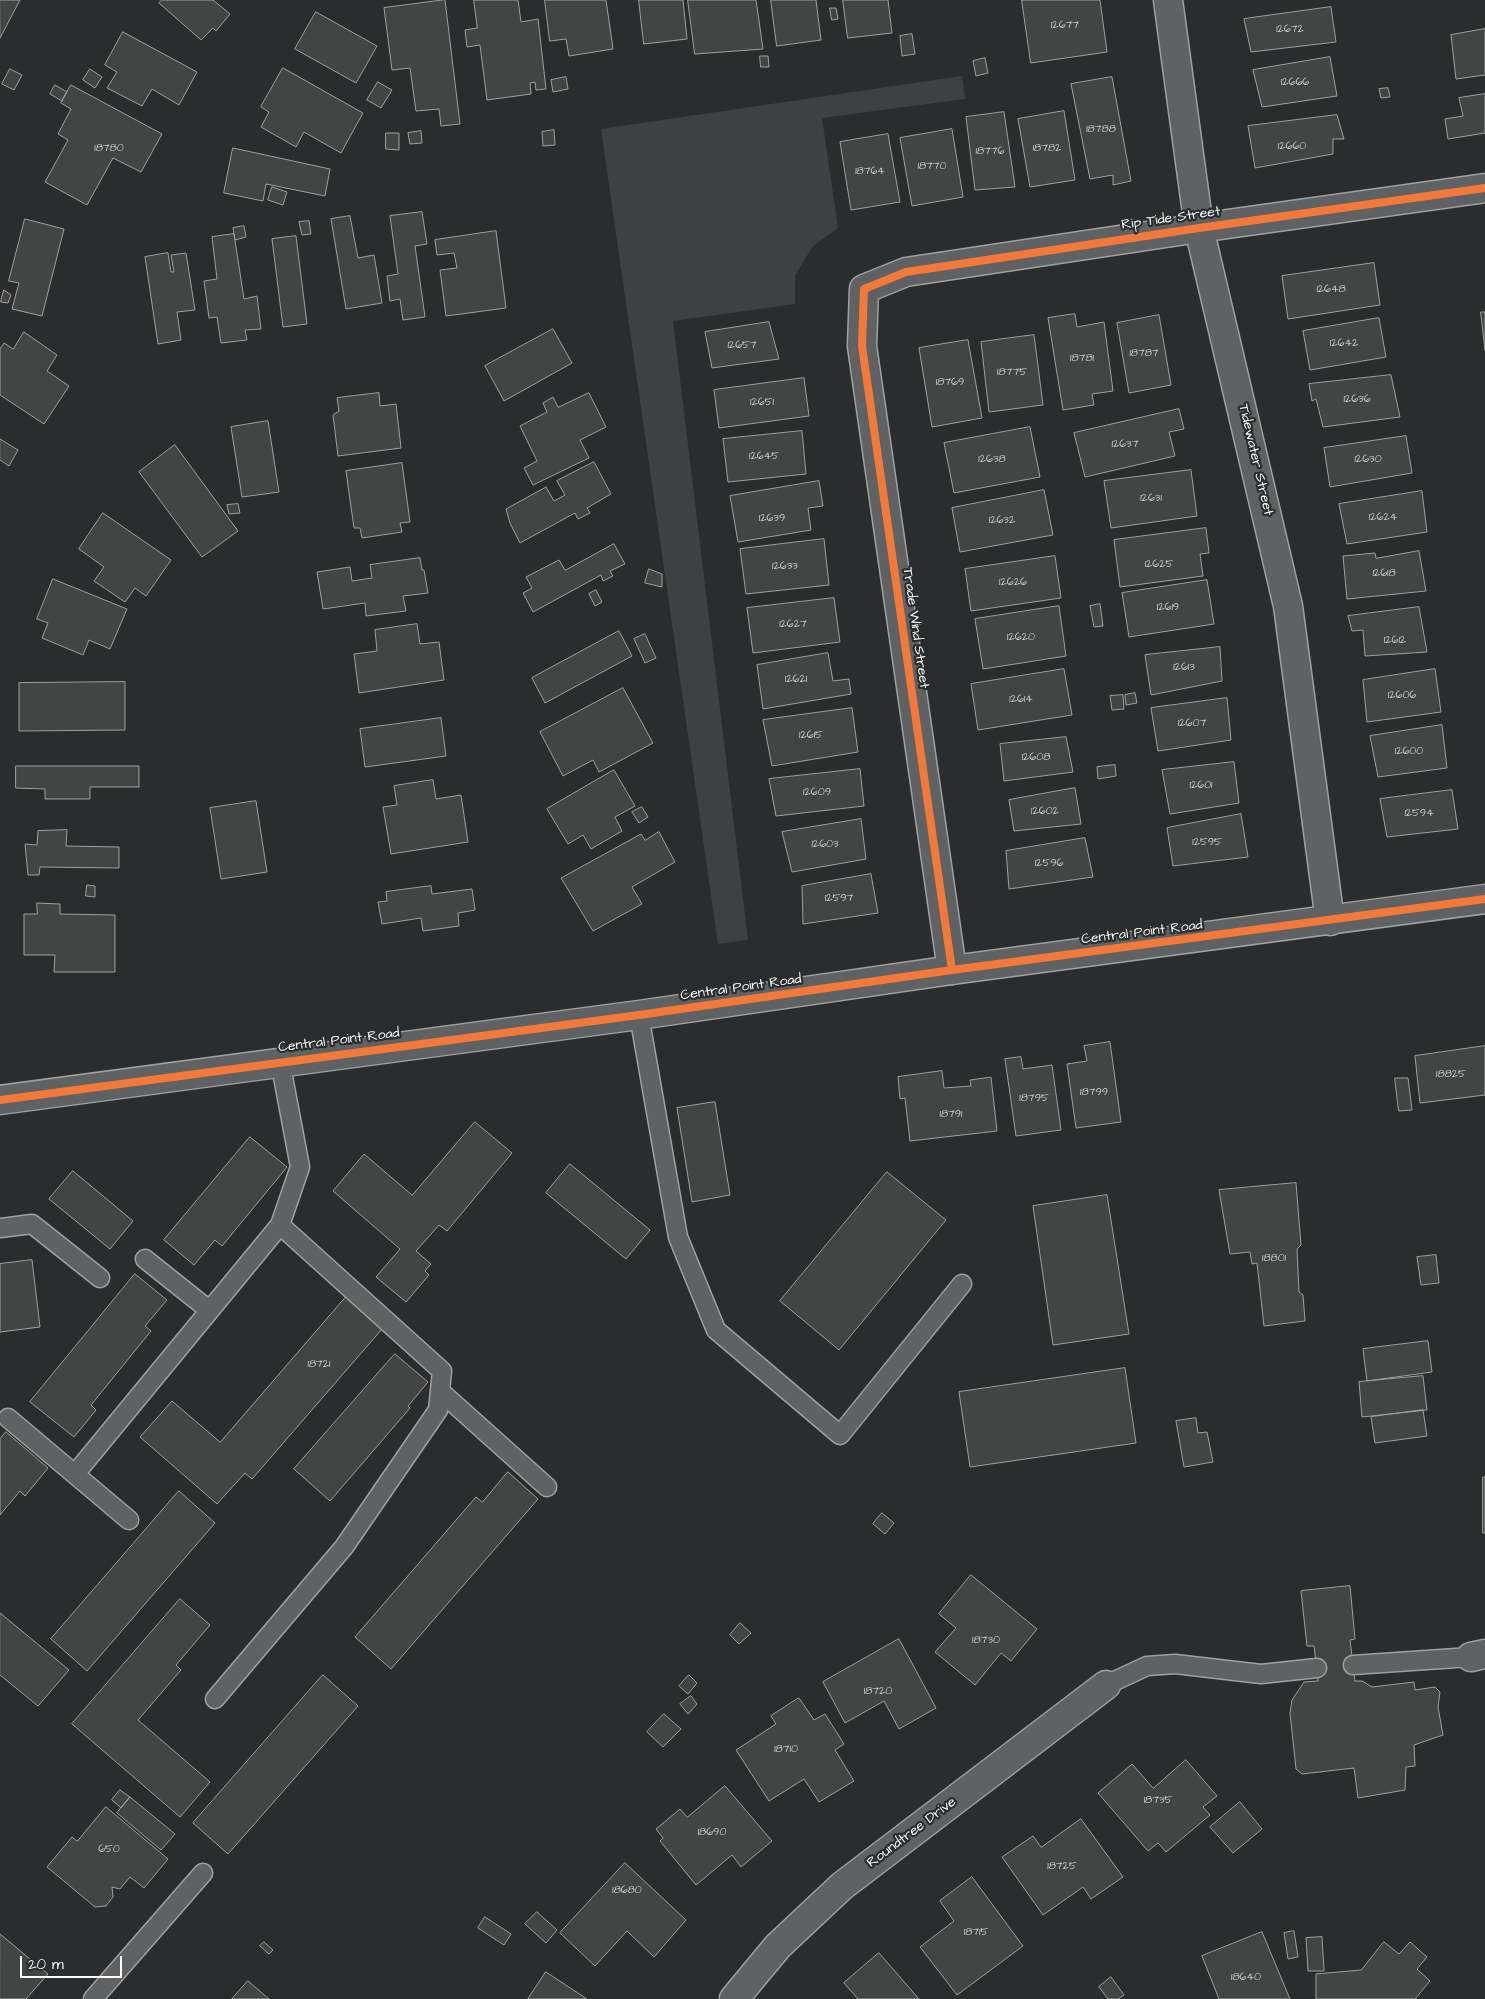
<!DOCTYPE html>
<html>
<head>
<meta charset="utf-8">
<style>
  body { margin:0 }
  #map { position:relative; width:1485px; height:1999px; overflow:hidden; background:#2b2c2d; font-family:"Architects Daughter",sans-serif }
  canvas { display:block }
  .scale { position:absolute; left:20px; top:1956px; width:102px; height:22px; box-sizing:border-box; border:2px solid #fff; border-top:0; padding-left:6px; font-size:15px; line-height:18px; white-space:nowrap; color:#fff; -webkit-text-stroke:4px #2a2d2e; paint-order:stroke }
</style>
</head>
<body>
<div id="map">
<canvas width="1485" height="1999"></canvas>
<div class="scale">20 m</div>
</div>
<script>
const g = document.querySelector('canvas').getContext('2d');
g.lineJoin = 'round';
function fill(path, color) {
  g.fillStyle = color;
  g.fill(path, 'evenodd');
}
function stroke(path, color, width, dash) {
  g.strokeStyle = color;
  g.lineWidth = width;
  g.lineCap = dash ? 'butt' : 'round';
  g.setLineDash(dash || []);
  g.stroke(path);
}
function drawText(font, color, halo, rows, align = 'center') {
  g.font = font + ' "Architects Daughter",sans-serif';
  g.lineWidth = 4.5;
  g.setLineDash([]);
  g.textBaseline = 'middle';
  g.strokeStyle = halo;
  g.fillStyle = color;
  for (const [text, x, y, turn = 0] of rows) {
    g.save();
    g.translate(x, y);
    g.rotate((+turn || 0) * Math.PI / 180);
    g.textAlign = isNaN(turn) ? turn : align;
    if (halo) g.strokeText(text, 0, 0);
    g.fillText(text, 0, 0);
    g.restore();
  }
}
const green = new Path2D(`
  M 962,76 L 965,99 L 822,118 L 838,228 L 813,246 L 795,275 L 795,304 L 673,321 L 748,940 L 718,944 L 601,129 Z`);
const building = new Path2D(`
  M 0,0 L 20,0 L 0,38 Z
  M 162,0 L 213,0 L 230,14 L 216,31 L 213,28 L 201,40 L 159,3 Z
  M 445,0 L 460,124 L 441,126 L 439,109 L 416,111 L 410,68 L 392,70 L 384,8 Z
  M 474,0 L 518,0 L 521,22 L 538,19 L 546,89 L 536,90 L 535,82 L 530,83 L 531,94 L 487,100 L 480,45 L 467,47 L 465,30 L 477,28 Z
  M 545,0 L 606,0 L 613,49 L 569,56 L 566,39 L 550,41 Z
  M 639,0 L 683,0 L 687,39 L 644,44 Z
  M 688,0 L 756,0 L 763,49 L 695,54 Z
  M 771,0 L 816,0 L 821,40 L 777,46 Z
  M 843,0 L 888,0 L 892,33 L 848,38 Z
  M 1022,0 L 1100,0 L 1107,52 L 1031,63 Z
  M 1331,7 L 1336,42 L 1251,52 L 1244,19 Z
  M 830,8 L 836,8 L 838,19 L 832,20 Z
  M 316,12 L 377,46 L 356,83 L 295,49 Z
  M 1485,29 L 1485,75 L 1456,79 L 1451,35 Z
  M 123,32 L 197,72 L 179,105 L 152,89 L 142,106 L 107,88 L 117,72 L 105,65 Z
  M 912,34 L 915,54 L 902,56 L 900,36 Z
  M 760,56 L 768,56 L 769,67 L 761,67 Z
  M 1330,57 L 1337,96 L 1262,107 L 1253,70 Z
  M 985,58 L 988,73 L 976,76 L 973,61 Z
  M 283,68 L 363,113 L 341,153 L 304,132 L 296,147 L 261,127 L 269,112 L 261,107 Z
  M 10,69 L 22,75 L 14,90 L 2,84 Z
  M 90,69 L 102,77 L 95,88 L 83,80 Z
  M 566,77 L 568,89 L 553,92 L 551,80 Z
  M 1112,77 L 1131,181 L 1113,185 L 1113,175 L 1090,179 L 1071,84 Z
  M 378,82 L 392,90 L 381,108 L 367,100 Z
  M 55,85 L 67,92 L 62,101 L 50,94 Z
  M 71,85 L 162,134 L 141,172 L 113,158 L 87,205 L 45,182 L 68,140 L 58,134 L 71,109 L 61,103 Z
  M 1388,88 L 1390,97 L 1381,98 L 1379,89 Z
  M 1485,94 L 1485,133 L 1448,139 L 1445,119 L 1463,116 L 1459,98 Z
  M 1064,111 L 1075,180 L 1030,187 L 1018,119 Z
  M 1004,112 L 1015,187 L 975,190 L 966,117 Z
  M 1337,115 L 1344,139 L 1333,139 L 1333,154 L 1255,168 L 1248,126 Z
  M 952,129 L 963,197 L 912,206 L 900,138 Z
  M 554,130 L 555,145 L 543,146 L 542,132 Z
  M 421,131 L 422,143 L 410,144 L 408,133 Z
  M 386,133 L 399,133 L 399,150 L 386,149 Z
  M 888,134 L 900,202 L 851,210 L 840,142 Z
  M 233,148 L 330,169 L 325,196 L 266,184 L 263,201 L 224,193 Z
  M 272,187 L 287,192 L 283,205 L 268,200 Z
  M 422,212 L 427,244 L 415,246 L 425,317 L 403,320 L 400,299 L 390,301 L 387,276 L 398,274 L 390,216 Z
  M 350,216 L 358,258 L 374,255 L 382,303 L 346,309 L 331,219 Z
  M 25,219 L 64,229 L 42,316 L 12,309 L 19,283 L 9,281 Z
  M 309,221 L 311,234 L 302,235 L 299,222 Z
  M 244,226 L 246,237 L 235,240 L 233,228 Z
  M 496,231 L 506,308 L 446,316 L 440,270 L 457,268 L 454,253 L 437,255 L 435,240 Z
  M 234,234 L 244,299 L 257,296 L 261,329 L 245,330 L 247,340 L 221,343 L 217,317 L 209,318 L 204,281 L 217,279 L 212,237 Z
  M 296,236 L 307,324 L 283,327 L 272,239 Z
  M 168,253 L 171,272 L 174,272 L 171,255 L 186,253 L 195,310 L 177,312 L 181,340 L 158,344 L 145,257 Z
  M 1374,263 L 1380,305 L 1288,319 L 1282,276 Z
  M 4,290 L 11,295 L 8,303 L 1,302 Z
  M 1481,312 L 1485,312 L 1485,350 Z
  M 1075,314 L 1077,327 L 1104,322 L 1113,391 L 1092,394 L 1094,405 L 1063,410 L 1048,318 Z
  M 1159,315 L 1171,385 L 1129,393 L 1117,323 Z
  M 1379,318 L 1386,357 L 1310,370 L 1303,331 Z
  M 769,322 L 779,359 L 712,368 L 705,332 Z
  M 553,329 L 572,363 L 504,401 L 485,366 Z
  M 24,332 L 57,355 L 47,371 L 69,386 L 44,424 L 0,395 L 0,349 L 4,343 L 13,349 Z
  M 1034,335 L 1043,405 L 989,412 L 981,342 Z
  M 968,340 L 982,418 L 932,427 L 919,348 Z
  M 1391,375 L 1400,417 L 1323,427 L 1316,399 L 1312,401 L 1309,384 Z
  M 804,378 L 809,416 L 719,428 L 714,390 Z
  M 379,393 L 380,406 L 396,404 L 401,448 L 338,456 L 333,415 L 339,411 L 337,398 Z
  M 589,393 L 606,427 L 580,440 L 589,458 L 533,485 L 524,468 L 537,461 L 520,426 L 547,412 L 543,403 L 553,397 L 558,407 Z
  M 1179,409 L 1184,429 L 1169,432 L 1175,456 L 1085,477 L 1074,433 Z
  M 268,421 L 279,492 L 242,497 L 231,427 Z
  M 1030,427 L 1040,477 L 954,493 L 944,443 Z
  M 802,431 L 806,474 L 728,482 L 723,439 Z
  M 1406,436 L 1412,473 L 1330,487 L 1324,448 Z
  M 0,439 L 18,450 L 9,466 L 0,460 Z
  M 175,445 L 238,531 L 202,557 L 139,472 Z
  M 594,462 L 611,494 L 587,508 L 590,513 L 578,519 L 575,513 L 520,543 L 510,523 L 506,509 L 546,487 L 554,501 L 565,495 L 557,481 Z
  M 402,463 L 410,522 L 400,523 L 402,532 L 362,538 L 360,528 L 354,528 L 346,471 Z
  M 1191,470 L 1197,516 L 1111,528 L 1104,481 Z
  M 819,481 L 823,506 L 808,508 L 811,530 L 738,542 L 730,496 Z
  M 1044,490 L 1053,535 L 960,552 L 952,508 Z
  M 1422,491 L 1427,532 L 1347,544 L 1339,504 Z
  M 238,504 L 240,513 L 229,514 L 227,505 Z
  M 103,513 L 171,560 L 146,596 L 135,588 L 125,602 L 94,581 L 104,567 L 79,549 Z
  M 1206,528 L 1209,553 L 1200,554 L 1203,576 L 1120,587 L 1114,540 Z
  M 824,539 L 829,585 L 746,594 L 740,549 Z
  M 614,544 L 625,564 L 610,571 L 613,576 L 603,581 L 601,575 L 533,612 L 523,593 L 532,588 L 526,577 L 559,560 L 565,570 Z
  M 1419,551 L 1426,591 L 1347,599 L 1343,556 L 1375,553 L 1376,558 Z
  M 1055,556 L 1061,598 L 971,611 L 965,569 Z
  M 420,558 L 422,570 L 424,570 L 428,593 L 403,596 L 406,611 L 366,616 L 365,603 L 323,609 L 317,572 L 350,567 L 352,581 L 372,578 L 370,565 Z
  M 649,569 L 662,574 L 662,587 L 645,583 Z
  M 53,579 L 127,609 L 110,649 L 89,640 L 83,655 L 42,638 L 48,623 L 37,619 Z
  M 1207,580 L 1214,624 L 1129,637 L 1122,593 Z
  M 596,590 L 602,602 L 595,606 L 589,594 Z
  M 834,598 L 840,642 L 753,653 L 747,608 Z
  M 1100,604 L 1103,626 L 1094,627 L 1090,606 Z
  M 1059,606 L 1066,656 L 983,669 L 975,619 Z
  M 1419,607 L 1427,652 L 1365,656 L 1363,630 L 1352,631 L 1348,616 Z
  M 417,624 L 420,644 L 439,642 L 444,680 L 359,693 L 354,654 L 377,651 L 375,630 Z
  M 619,631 L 632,656 L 545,703 L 532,678 Z
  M 645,634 L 656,658 L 645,663 L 634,639 Z
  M 1220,647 L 1222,681 L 1151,695 L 1145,655 Z
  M 828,653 L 833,681 L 849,679 L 851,694 L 763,709 L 757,665 Z
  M 1064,669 L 1072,715 L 978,730 L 971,684 Z
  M 1435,669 L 1441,712 L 1367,722 L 1363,680 Z
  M 125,682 L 125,730 L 19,731 L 19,683 Z
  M 623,688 L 653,743 L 599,772 L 593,760 L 563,776 L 540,732 Z
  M 1135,693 L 1137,703 L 1126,705 L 1125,695 Z
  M 1123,695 L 1124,709 L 1112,710 L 1110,696 Z
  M 1227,698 L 1231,740 L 1158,751 L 1151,708 Z
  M 852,708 L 858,752 L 772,766 L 763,720 Z
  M 441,718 L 446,756 L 365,767 L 360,729 Z
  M 1442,725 L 1447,768 L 1378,777 L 1370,736 Z
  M 1066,737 L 1073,772 L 1004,781 L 1000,744 Z
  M 1234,762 L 1239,803 L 1170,814 L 1162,770 Z
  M 1115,765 L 1116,776 L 1098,779 L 1097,767 Z
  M 16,766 L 139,766 L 139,787 L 90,787 L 90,799 L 45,799 L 45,789 L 16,788 Z
  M 860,769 L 864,806 L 776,816 L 769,779 Z
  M 614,770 L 635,806 L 615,817 L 622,831 L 591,849 L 583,835 L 568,844 L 547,809 Z
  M 433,780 L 436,799 L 461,795 L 468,842 L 391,854 L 383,807 L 397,805 L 394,786 Z
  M 1075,788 L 1081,824 L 1014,831 L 1009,800 Z
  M 1452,790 L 1458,829 L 1387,837 L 1380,799 Z
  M 256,801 L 267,872 L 221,879 L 210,808 Z
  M 642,807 L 648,817 L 639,823 L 632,812 Z
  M 1241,814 L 1248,857 L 1173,866 L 1167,828 Z
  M 861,819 L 866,859 L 792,872 L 782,832 Z
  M 67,830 L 66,846 L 119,847 L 119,868 L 40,867 L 39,875 L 28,875 L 25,844 L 37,845 L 38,831 Z
  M 659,832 L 675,862 L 632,887 L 642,904 L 593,931 L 561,878 L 641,834 L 645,840 Z
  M 1085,838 L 1093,877 L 1009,889 L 1006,851 Z
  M 871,874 L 878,913 L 803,924 L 802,886 Z
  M 87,885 L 95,886 L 95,897 L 86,896 Z
  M 431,886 L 432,894 L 472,889 L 475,910 L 458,913 L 459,926 L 423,931 L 421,918 L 382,924 L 378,902 L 387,901 L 386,892 Z
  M 37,903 L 60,904 L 60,914 L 115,915 L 115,972 L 54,972 L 55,955 L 24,955 L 24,914 L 37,914 Z
  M 1110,1042 L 1121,1122 L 1076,1128 L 1067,1064 L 1087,1061 L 1084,1046 Z
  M 1485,1046 L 1485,1095 L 1420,1103 L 1415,1056 Z
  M 1021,1057 L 1023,1069 L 1052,1065 L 1061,1130 L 1016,1136 L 1005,1059 Z
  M 942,1071 L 944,1088 L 971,1086 L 970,1080 L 991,1077 L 997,1131 L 910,1141 L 905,1098 L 900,1099 L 898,1077 Z
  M 1395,1078 L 1408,1078 L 1412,1110 L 1399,1111 Z
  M 715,1102 L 730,1195 L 692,1202 L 677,1108 Z
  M 475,1122 L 512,1153 L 447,1231 L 439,1225 L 416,1251 L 431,1264 L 425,1271 L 429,1275 L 406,1302 L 376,1277 L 400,1249 L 333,1191 L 364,1154 L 412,1195 Z
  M 250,1137 L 287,1167 L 222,1246 L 215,1240 L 194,1265 L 164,1240 Z
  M 570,1164 L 650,1230 L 626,1259 L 546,1193 Z
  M 73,1171 L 133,1221 L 110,1249 L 49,1199 Z
  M 887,1172 L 946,1220 L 839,1350 L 780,1301 Z
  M 1296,1183 L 1301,1245 L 1297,1249 L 1299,1292 L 1303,1295 L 1305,1321 L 1264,1326 L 1257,1263 L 1252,1264 L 1250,1252 L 1230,1254 L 1219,1190 Z
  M 1107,1195 L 1129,1334 L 1053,1345 L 1033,1206 Z
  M 1436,1255 L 1439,1283 L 1421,1285 L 1417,1257 Z
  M 32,1260 L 40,1327 L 0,1332 L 0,1264 Z
  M 135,1274 L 167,1300 L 145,1326 L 151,1331 L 91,1405 L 96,1410 L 74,1437 L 30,1402 Z
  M 346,1297 L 382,1329 L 252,1479 L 245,1473 L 217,1504 L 140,1437 L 172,1401 L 220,1442 Z
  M 1428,1341 L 1432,1372 L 1367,1381 L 1363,1349 Z
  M 395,1354 L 428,1382 L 408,1406 L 410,1408 L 330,1501 L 294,1469 Z
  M 1125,1368 L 1136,1443 L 970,1467 L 959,1392 Z
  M 1423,1376 L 1427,1410 L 1362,1417 L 1359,1382 Z
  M 1423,1410 L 1427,1436 L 1375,1443 L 1371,1417 Z
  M 1196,1418 L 1198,1433 L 1207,1432 L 1213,1462 L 1184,1467 L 1176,1421 Z
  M 6,1432 L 48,1468 L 25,1496 L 20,1491 L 0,1515 L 0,1439 Z
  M 508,1472 L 538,1499 L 391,1669 L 355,1637 L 476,1497 L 482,1502 Z
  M 1483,1477 L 1485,1477 L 1485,1533 L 1483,1533 Z
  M 179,1491 L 215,1523 L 87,1671 L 51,1639 Z
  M 882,1513 L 894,1523 L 885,1534 L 873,1524 Z
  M 971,1575 L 1037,1629 L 1011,1661 L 1001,1653 L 975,1685 L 935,1652 L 956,1628 L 939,1614 Z
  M 1350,1586 L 1355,1639 L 1350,1640 L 1355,1681 L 1362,1681 L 1372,1687 L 1414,1682 L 1415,1690 L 1435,1687 L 1440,1692 L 1438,1707 L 1443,1735 L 1414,1745 L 1415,1766 L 1406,1767 L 1405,1790 L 1358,1798 L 1354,1768 L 1302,1774 L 1296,1769 L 1290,1713 L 1292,1700 L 1304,1682 L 1318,1681 L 1314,1646 L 1307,1646 L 1301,1591 Z
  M 180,1599 L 210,1625 L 176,1665 L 181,1670 L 138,1720 L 210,1782 L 180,1817 L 72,1724 Z
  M 0,1613 L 69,1670 L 38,1706 L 0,1675 Z
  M 740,1623 L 751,1633 L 739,1644 L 730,1635 Z
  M 899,1639 L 936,1708 L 899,1729 L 884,1701 L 845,1723 L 823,1682 Z
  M 323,1675 L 358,1706 L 228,1854 L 193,1823 Z
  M 689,1675 L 697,1683 L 688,1694 L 679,1686 Z
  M 691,1696 L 697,1704 L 688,1714 L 680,1704 Z
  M 799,1698 L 814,1720 L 825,1714 L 844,1744 L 835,1750 L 854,1781 L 819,1802 L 804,1779 L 769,1801 L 736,1750 L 776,1724 L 771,1716 Z
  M 664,1714 L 681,1729 L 663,1747 L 647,1732 Z
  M 1186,1760 L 1217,1796 L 1203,1807 L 1210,1815 L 1166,1852 L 1158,1843 L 1148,1851 L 1098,1793 L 1132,1764 L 1153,1788 Z
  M 725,1786 L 772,1841 L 741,1867 L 732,1855 L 696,1885 L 660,1841 L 663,1838 L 656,1829 L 680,1809 L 687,1817 Z
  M 120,1790 L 130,1797 L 121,1808 L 112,1800 Z
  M 130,1797 L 175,1834 L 161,1850 L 117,1813 Z
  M 1240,1802 L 1262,1829 L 1233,1853 L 1210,1827 Z
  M 106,1807 L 168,1859 L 144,1888 L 130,1877 L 120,1889 L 112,1887 L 113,1897 L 106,1906 L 95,1907 L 47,1867 L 72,1837 L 77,1841 Z
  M 1081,1819 L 1123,1877 L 1091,1899 L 1083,1887 L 1043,1915 L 1002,1857 L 1033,1836 L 1041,1847 Z
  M 625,1863 L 686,1920 L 654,1957 L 627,1931 L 595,1966 L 560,1933 Z
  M 972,1877 L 1023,1946 L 957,1995 L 920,1947 L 954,1921 L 940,1901 Z
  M 537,1912 L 557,1930 L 546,1943 L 525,1924 Z
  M 485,1917 L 511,1934 L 504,1945 L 478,1928 Z
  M 1294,1931 L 1298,1957 L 1288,1959 L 1284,1933 Z
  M 1262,1932 L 1290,1999 L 1219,1999 L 1202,1956 Z
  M 0,1934 L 48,1974 L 26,1999 L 0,1999 Z
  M 1322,1937 L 1324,1971 L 1308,1971 L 1306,1938 Z
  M 264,1942 L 273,1950 L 269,1954 L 260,1946 Z
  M 1384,1942 L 1399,1954 L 1410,1942 L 1427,1957 L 1417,1969 L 1430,1981 L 1415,1999 L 1316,1999 L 1316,1974 L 1361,1970 Z
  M 879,1953 L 919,1999 L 858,1999 L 844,1983 Z
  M 546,1972 L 587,1999 L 528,1999 Z
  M 1111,1977 L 1124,1995 L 1118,1999 L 1108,1999 L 1099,1987 Z
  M 248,1981 L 269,1999 L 232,1999 Z`);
const service = new Path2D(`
  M 639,1015 L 678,1237 L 716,1330 L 840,1435 L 962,1284
  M 0,1228 L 32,1224 L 100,1278
  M 145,1259 L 209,1310
  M 441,1392 L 547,1487
  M 8,1418 L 129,1520
  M 75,1474 L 280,1225
  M 1353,1665 L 1471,1657
  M 1106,1685 L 1147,1666 L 1175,1664 L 1261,1674 L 1317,1668
  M 215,1699 L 344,1547 L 438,1410 L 442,1371 L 280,1225 L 300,1167 L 280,1061
  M 93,1999 L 203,1873`);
const minor = new Path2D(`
  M 1168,0 L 1199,228 L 1288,606 L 1330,921
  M 952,970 L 862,346 L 864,289 L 906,272 L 1199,228 L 1485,188
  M 1471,1657 L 1485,1654
  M 734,1999 L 778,1946 L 842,1886 L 1106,1685`);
const tertiary = new Path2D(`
  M 0,1100 L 639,1015 L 952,970 L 1485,899`);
const cycleway = new Path2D(`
  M 952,970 L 862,346 L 864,289 L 906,272 L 1199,228 L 1485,188
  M 0,1100 L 639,1015 L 952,970 L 1485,899`);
const numberNames = [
  ["12677",1065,26],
  ["12672",1290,30],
  ["12666",1295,83],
  ["18788",1101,130],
  ["12660",1292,147],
  ["18780",109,149],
  ["18782",1047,149],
  ["18776",990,152],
  ["18770",932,167],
  ["18764",870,172],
  ["12648",1331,290],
  ["12642",1344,344],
  ["12657",742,346],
  ["18787",1144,354],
  ["18781",1082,359],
  ["18775",1012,373],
  ["18769",950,383],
  ["12636",1357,400],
  ["12651",762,403],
  ["12637",1125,445],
  ["12645",764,457],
  ["12638",992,460],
  ["12630",1368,460],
  ["12631",1151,499],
  ["12624",1383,518],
  ["12639",772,519],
  ["12632",1002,521],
  ["12625",1159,565],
  ["12633",785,567],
  ["12618",1384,574],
  ["12626",1013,583],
  ["12619",1168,608],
  ["12627",793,625],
  ["12620",1021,638],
  ["12612",1395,641],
  ["12613",1184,668],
  ["12621",796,680],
  ["12606",1402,696],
  ["12614",1021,700],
  ["12607",1192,724],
  ["12615",811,736],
  ["12600",1409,752],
  ["12608",1036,758],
  ["12601",1201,786],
  ["12609",817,793],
  ["12602",1045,812],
  ["12594",1419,814],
  ["12595",1207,843],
  ["12603",825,845],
  ["12596",1049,864],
  ["12597",839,899],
  ["18825",1451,1075],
  ["18799",1094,1093],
  ["18795",1034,1099],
  ["18791",951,1115],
  ["18801",1274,1259],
  ["18721",319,1365],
  ["18730",986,1641],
  ["18720",878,1692],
  ["18710",786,1750],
  ["18735",1158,1801],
  ["18690",712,1833],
  ["650",109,1850],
  ["18725",1062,1867],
  ["18680",627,1891],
  ["18715",976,1933],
  ["18640",1246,1978]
];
const streetNames = [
  ["Rip Tide Street",1171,219,-8],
  ["Tidewater Street",1255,460,77],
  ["Trade Wind Street",915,628,82],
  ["Central Point Road",1142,933,-7],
  ["Central Point Road",741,988,-8],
  ["Central Point Road",339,1041,-7],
  ["Roundtree Drive",912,1833,-37]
];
fill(green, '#3e4142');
fill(building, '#434444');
stroke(building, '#a0a0a0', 1);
stroke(service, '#a0a0a0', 21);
stroke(minor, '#a0a0a0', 31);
stroke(tertiary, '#a0a0a0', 31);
stroke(service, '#606162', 18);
stroke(minor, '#606162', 28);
stroke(tertiary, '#606162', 28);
stroke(cycleway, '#f17a3a', 8);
drawText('11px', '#d0d0d0', null, numberNames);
drawText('14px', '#fff', '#2a2d2e', streetNames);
</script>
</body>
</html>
